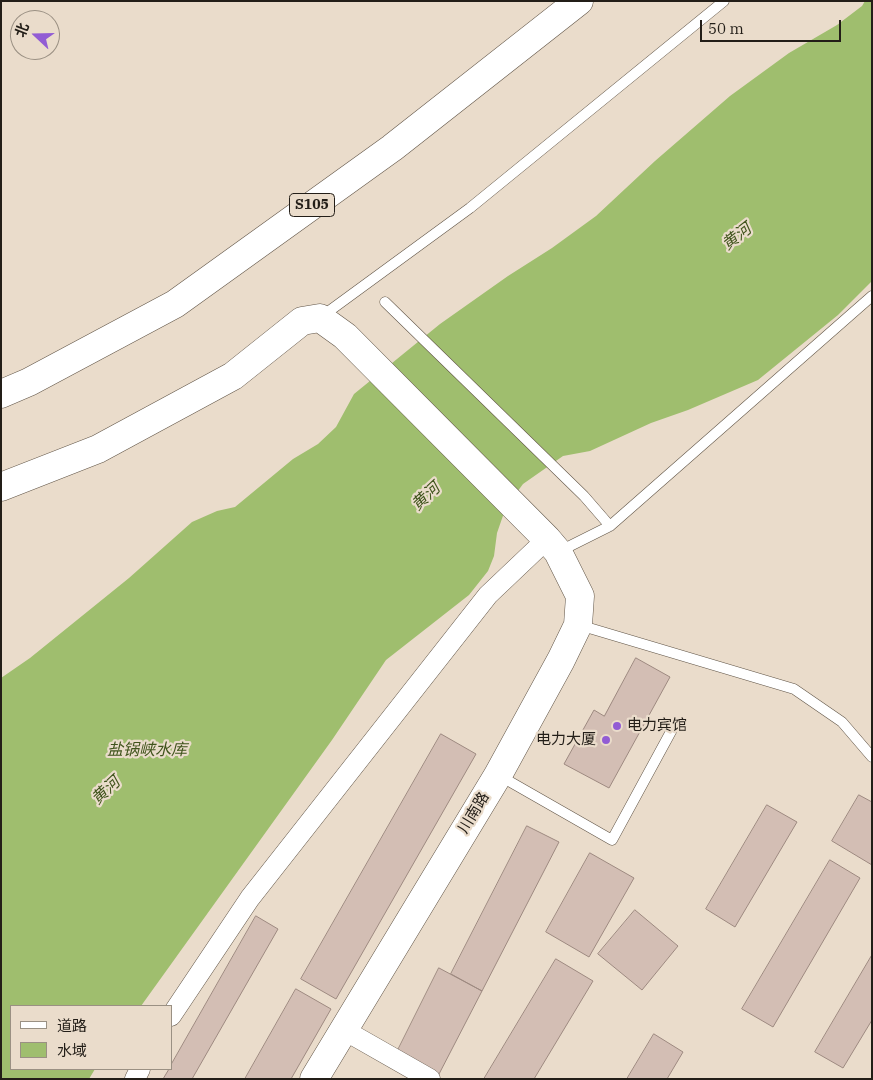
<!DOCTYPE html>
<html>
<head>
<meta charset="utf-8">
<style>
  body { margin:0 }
  #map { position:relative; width:873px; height:1080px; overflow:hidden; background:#eadccb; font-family:"IBM Plex Serif","Noto Sans SC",serif }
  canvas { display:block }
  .frame { position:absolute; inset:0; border:2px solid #231e18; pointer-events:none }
  .legend { position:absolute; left:10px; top:1005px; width:162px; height:65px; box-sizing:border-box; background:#eadccb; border:1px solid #9a9083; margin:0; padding:6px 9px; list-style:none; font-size:15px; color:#231e18 }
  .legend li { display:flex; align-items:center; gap:10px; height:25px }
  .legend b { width:25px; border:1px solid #9a9083 }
  .north { position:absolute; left:10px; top:10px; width:50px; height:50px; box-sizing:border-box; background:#eadccb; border:1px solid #9a9083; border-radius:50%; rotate:291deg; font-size:14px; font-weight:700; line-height:20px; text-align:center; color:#231e18 }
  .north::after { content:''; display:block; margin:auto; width:18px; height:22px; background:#925cd4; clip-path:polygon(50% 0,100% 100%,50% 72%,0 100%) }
  .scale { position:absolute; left:700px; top:20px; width:141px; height:22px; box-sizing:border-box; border:2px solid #231e18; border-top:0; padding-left:6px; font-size:15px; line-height:18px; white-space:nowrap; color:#231e18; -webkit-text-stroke:4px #eadccb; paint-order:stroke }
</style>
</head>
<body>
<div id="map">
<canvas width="873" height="1080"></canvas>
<div class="frame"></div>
<ul class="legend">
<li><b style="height:6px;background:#fff"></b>道路</li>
<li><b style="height:14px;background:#9fbe6e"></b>水域</li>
</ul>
<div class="north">北</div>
<div class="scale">50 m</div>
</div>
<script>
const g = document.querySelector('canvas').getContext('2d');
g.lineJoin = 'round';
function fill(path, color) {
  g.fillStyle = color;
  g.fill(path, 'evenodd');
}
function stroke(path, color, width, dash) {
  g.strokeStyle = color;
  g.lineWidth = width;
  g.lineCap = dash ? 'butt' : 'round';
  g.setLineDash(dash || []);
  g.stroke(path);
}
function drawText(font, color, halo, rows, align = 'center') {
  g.font = font + ' "IBM Plex Serif","Noto Sans SC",serif';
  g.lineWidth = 4.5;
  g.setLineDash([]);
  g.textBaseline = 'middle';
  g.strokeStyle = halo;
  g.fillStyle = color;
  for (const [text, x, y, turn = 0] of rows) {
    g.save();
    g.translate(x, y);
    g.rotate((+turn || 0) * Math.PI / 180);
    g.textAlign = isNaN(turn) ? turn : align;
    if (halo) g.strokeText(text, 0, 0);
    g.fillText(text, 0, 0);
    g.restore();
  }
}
const water = new Path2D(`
  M 865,1 L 872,1 L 872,281 L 838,315 L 758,380 L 688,410 L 651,423 L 590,451 L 563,456 L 523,484 L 506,507 L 497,533 L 494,556 L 488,571 L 469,595 L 386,660 L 332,740 L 141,1006 L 11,1006 L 11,1069 L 95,1069 L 89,1079 L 1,1079 L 1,678 L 30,658 L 129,578 L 192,522 L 217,511 L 235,507 L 293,459 L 318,444 L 336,427 L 354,394 L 440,324 L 508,276 L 552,248 L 596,216 L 655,161 L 730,96 L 789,53 L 837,25 L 862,6 Z`);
const building = new Path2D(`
  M 636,658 L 670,677 L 609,788 L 564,764 L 594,710 L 604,716 Z
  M 441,734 L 476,754 L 336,999 L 301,979 Z
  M 859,795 L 872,802 L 872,865 L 832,841 Z
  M 767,805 L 797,822 L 735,927 L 706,909 Z
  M 527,826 L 559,842 L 482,991 L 451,974 Z
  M 590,853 L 634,878 L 589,957 L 546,932 Z
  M 830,860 L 860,878 L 773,1027 L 742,1009 Z
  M 635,910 L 678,946 L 642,990 L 598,954 Z
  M 256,916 L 278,929 L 192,1079 L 163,1079 L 169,1069 L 171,1069 L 171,1065 Z
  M 872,955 L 872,1020 L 843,1068 L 815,1052 Z
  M 556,959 L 593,981 L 534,1079 L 484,1079 Z
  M 439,968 L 482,991 L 438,1076 L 396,1054 Z
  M 296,989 L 331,1009 L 291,1079 L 245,1079 Z
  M 654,1034 L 683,1052 L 667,1079 L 627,1079 Z`);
const service = new Path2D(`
  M 385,302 L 584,496 L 610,526
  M 321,317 L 470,208 L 724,1
  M 558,552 L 610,526 L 872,296
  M 579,625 L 794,689 L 842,722 L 872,757
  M 500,776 L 612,840 L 674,726`);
const minor = new Path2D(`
  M 171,1016 L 250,898 L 488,595 L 547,539
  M 344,1030 L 430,1079
  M 135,1079 L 140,1069`);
const primary = new Path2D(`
  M 1,394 L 29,382 L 175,304 L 392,148 L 579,1
  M 1,487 L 98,449 L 233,376 L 302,321 L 320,318 L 345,336 L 547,539 L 558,552 L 580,596 L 578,625 L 561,660 L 498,775 L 314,1079`);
const markers = [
  [617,726,5,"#925cd4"],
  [606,740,5,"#925cd4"]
];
const shields = [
  [312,205,45]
];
const shieldNames = [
  ["S105",312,205]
];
const poiNames = [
  ["电力宾馆",627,726],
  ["电力大厦",596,740,"right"]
];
const streetNames = [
  ["川南路",474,813,-59]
];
const waterNames = [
  ["黄河",737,237,-38],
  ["黄河",426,497,-43],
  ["盐锅峡水库",147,750],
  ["黄河",106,791,-43]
];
fill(water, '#9fbe6e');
fill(building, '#d3beb4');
stroke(building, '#9d8980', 1);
stroke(service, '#605446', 11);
stroke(minor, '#605446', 21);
stroke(primary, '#605446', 29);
stroke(service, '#fff', 10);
stroke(minor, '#fff', 20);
stroke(primary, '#fff', 28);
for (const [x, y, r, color] of markers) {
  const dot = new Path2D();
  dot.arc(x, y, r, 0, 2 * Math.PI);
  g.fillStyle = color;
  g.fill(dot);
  stroke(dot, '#eadccb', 2);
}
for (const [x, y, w] of shields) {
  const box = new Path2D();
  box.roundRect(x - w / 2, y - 11.5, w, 23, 4);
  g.fillStyle = '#eadccb';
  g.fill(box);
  stroke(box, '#231e18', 1);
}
drawText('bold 14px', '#231e18', null, shieldNames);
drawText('15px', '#231e18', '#eadccb', poiNames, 'left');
drawText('15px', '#231e18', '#eadccb', streetNames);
drawText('italic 16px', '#40541c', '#eadccb', waterNames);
</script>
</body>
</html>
